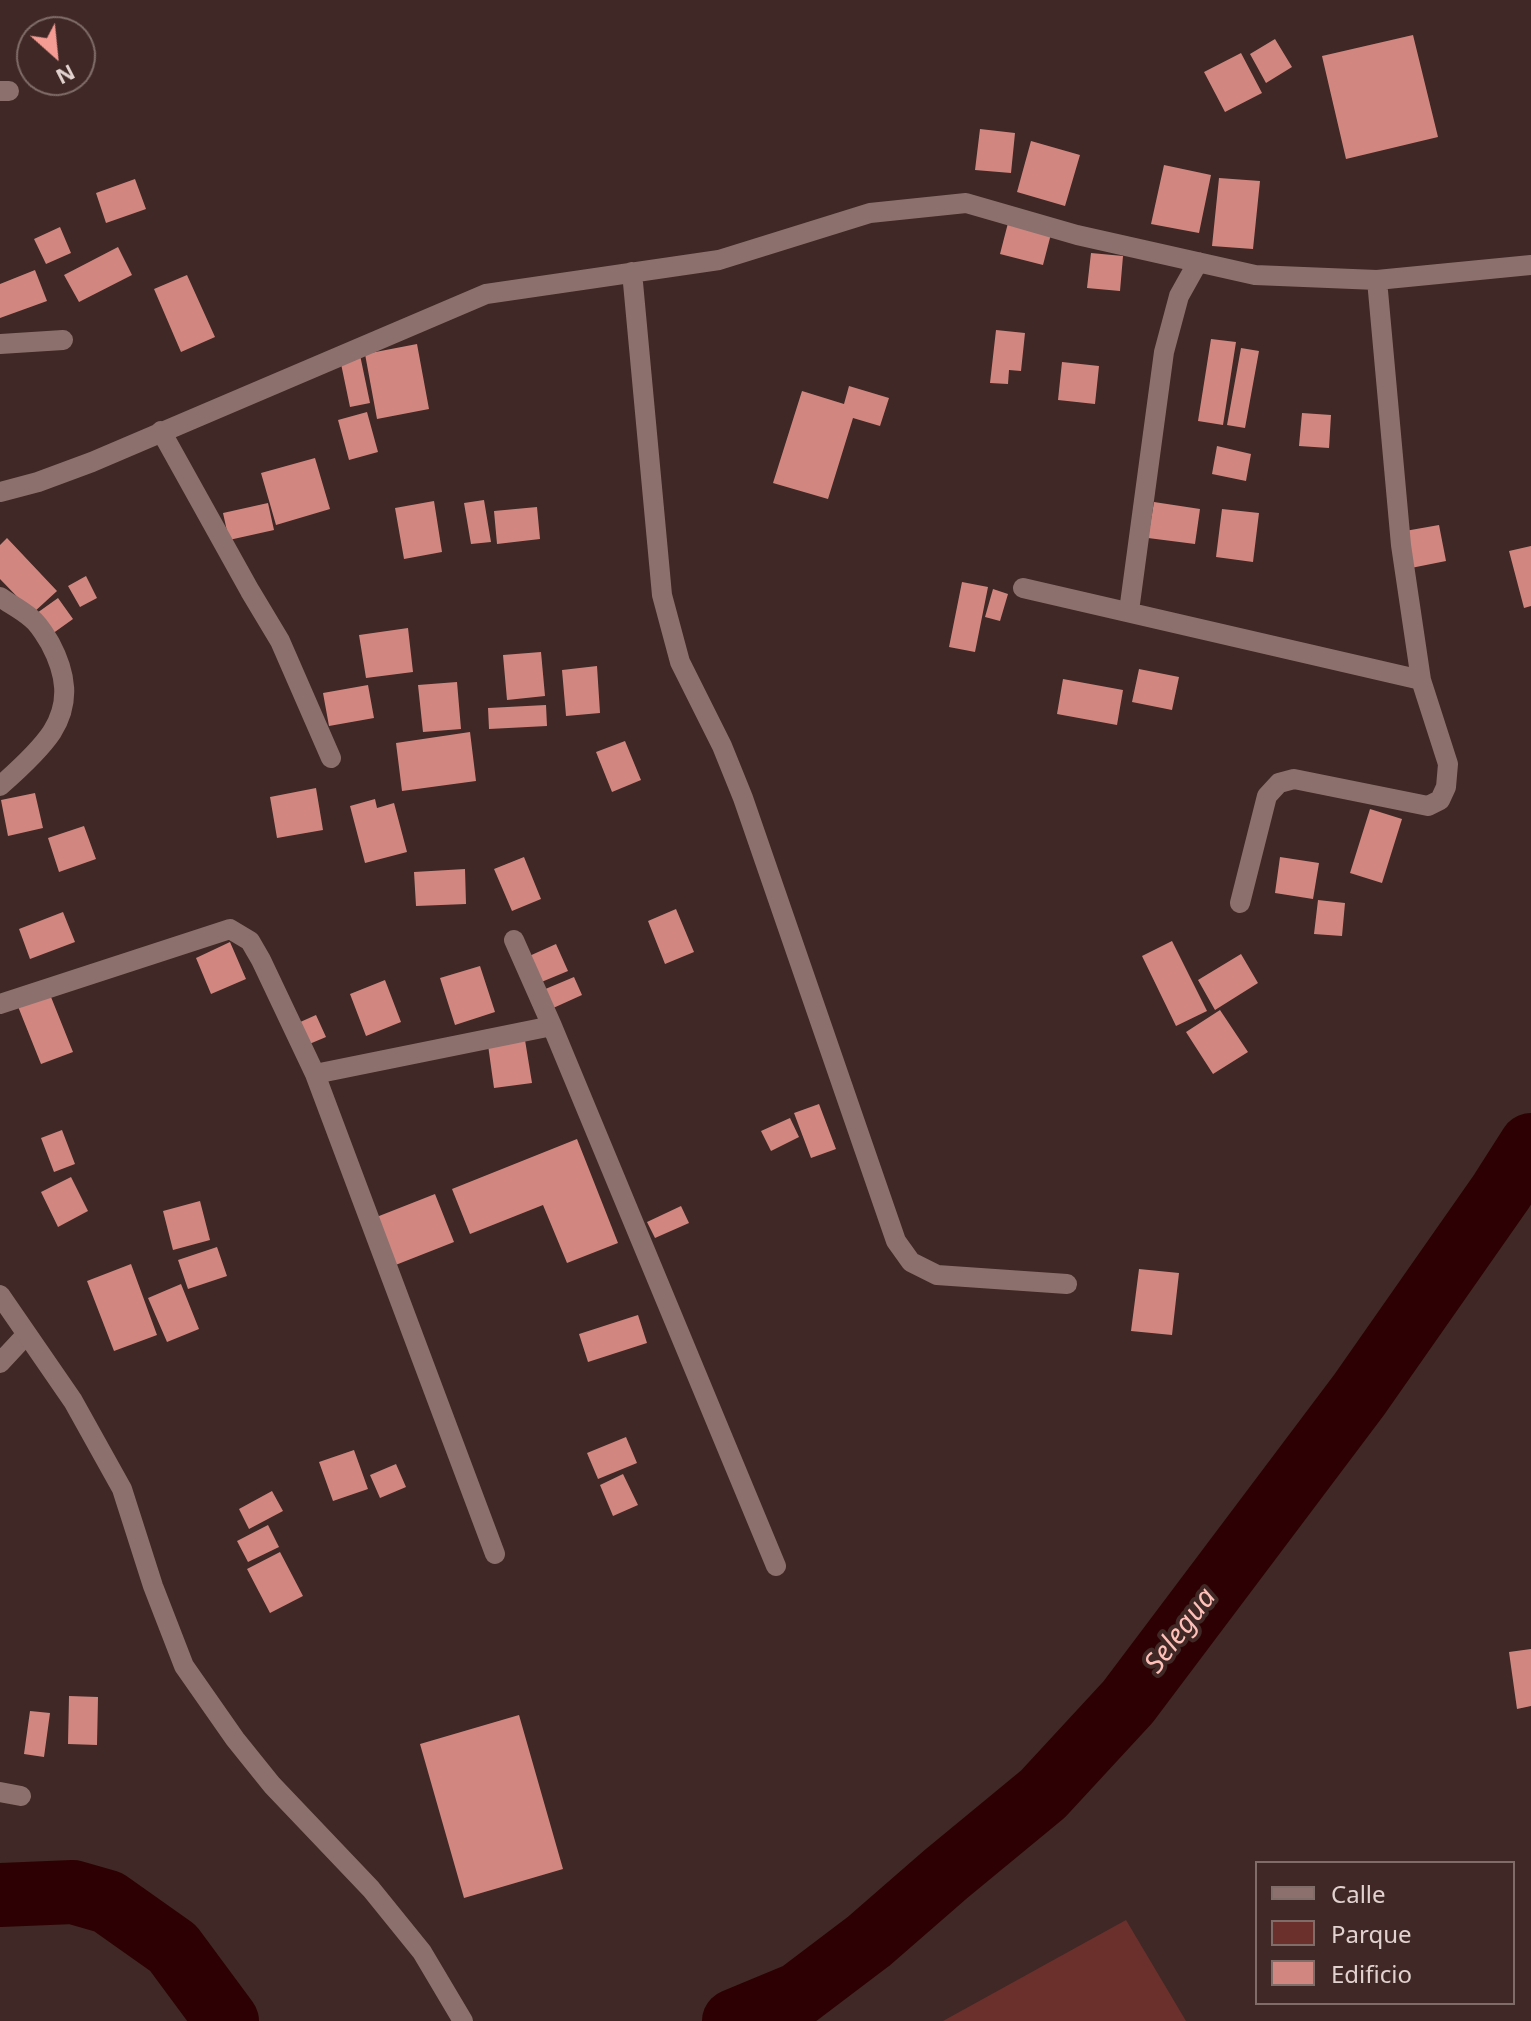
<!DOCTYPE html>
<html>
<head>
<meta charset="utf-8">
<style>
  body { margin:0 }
  #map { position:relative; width:1531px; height:2021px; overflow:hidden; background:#3f2825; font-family:"Noto Sans",sans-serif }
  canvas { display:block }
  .legend { position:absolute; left:1255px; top:1861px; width:260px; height:144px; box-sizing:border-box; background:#3f2825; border:2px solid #806c69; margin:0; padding:10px 14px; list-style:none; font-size:24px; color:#e1d1cf }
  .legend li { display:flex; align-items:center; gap:16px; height:40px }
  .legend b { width:40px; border:2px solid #806c69 }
  .north { position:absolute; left:16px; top:16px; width:80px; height:80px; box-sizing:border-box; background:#3f2825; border:2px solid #806c69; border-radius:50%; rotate:153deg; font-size:22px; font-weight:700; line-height:32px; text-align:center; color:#e1d1cf }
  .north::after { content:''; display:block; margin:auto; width:28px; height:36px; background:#f59c94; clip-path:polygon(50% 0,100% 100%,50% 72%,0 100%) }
</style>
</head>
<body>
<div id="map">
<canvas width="1531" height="2021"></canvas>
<ul class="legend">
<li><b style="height:10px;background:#8c706d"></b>Calle</li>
<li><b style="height:22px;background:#6b302c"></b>Parque</li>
<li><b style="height:22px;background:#d18780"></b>Edificio</li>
</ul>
<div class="north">N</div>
</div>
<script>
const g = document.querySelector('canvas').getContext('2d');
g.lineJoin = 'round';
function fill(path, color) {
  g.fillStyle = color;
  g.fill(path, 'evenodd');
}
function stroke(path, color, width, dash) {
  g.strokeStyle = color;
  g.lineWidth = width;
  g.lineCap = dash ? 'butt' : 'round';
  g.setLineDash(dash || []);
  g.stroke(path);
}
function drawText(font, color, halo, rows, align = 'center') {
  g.font = font + ' "Noto Sans",sans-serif';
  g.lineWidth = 8;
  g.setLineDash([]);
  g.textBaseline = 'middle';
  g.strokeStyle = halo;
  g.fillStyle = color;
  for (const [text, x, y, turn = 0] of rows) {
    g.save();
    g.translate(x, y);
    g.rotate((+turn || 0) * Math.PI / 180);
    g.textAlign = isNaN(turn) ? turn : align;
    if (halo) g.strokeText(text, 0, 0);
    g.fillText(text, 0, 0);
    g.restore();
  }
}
const green = new Path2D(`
  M 1126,1920 L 1186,2021 L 943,2021 Z`);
const river = new Path2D(`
  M 0,1895 L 73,1892 L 108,1902 L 173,1948 L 227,2021
  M 734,2021 L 799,1994 L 869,1941 L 946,1874 L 1043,1794 L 1128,1702 L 1359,1395 L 1501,1192 L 1531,1145`);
const building = new Path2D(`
  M 1413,35 L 1438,137 L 1346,159 L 1322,56 Z
  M 1275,39 L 1292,67 L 1266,83 L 1250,54 Z
  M 1241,53 L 1262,93 L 1225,112 L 1204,72 Z
  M 980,129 L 1015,133 L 1011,173 L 975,170 Z
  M 1031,141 L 1080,155 L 1065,206 L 1017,192 Z
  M 1164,165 L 1211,175 L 1199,233 L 1151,224 Z
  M 1219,178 L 1260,181 L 1253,249 L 1212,246 Z
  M 135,179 L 146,209 L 106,223 L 96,193 Z
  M 1008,223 L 1051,234 L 1043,265 L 1000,254 Z
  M 60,227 L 71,253 L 46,264 L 34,239 Z
  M 118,247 L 132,275 L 79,302 L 64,275 Z
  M 1091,253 L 1123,256 L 1120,291 L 1087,288 Z
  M 35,270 L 47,301 L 0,318 L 0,284 Z
  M 187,275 L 215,337 L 181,352 L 154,289 Z
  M 996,330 L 1025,333 L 1021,371 L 1009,370 L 1008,384 L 990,383 Z
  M 1211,339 L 1236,342 L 1223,425 L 1198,421 Z
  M 417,344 L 429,409 L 377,419 L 365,354 Z
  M 1241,348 L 1259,351 L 1245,428 L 1227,425 Z
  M 360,355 L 370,403 L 350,407 L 340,359 Z
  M 1062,362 L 1099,366 L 1095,404 L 1058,400 Z
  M 849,386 L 889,398 L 880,426 L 853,418 L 828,499 L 773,483 L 802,391 L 844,404 Z
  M 367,412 L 378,452 L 349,460 L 338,420 Z
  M 1302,413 L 1331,415 L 1329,448 L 1299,446 Z
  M 1217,446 L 1251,454 L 1246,481 L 1212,474 Z
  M 315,458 L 330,509 L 276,525 L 261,473 Z
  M 484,500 L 491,542 L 471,544 L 464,503 Z
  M 434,501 L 442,552 L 404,559 L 395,508 Z
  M 1154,502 L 1200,509 L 1195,544 L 1148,538 Z
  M 268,503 L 274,530 L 229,540 L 223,513 Z
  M 537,507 L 540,539 L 497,544 L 494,511 Z
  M 1222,509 L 1259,513 L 1253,562 L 1216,557 Z
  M 1439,525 L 1446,561 L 1411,568 L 1405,531 Z
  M 7,538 L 57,591 L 33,613 L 0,579 L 0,545 Z
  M 1531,546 L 1531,606 L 1524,608 L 1509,551 Z
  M 86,576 L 97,598 L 80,607 L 68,586 Z
  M 962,582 L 988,587 L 975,652 L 949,647 Z
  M 993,589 L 1008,594 L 1000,621 L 985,617 Z
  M 58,598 L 73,619 L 52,634 L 37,613 Z
  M 408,628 L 413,672 L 366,678 L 359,635 Z
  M 541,652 L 545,696 L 507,700 L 503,655 Z
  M 597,666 L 600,713 L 566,716 L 562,670 Z
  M 1139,669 L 1179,677 L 1172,710 L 1132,702 Z
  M 1063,679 L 1123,690 L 1117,725 L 1057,714 Z
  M 457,682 L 461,729 L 423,732 L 418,685 Z
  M 368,685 L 374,718 L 329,726 L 323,693 Z
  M 546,705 L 547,726 L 489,729 L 488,708 Z
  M 470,732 L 476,781 L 402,791 L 396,743 Z
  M 625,741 L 641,780 L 612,792 L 596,752 Z
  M 316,788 L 323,830 L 277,838 L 270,797 Z
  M 35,793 L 43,828 L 8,836 L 1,800 Z
  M 375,799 L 377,808 L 394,803 L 407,852 L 365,863 L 350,806 Z
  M 1370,809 L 1402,819 L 1382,883 L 1350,873 Z
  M 84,826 L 96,859 L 59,872 L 48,838 Z
  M 524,857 L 541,899 L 512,911 L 494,869 Z
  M 1280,857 L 1319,863 L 1313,899 L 1275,893 Z
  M 465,869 L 466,904 L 416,906 L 414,872 Z
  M 1318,900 L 1345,903 L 1342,936 L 1314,934 Z
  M 676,909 L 694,952 L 665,964 L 648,921 Z
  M 63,912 L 75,942 L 30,959 L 19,929 Z
  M 1172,941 L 1207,1011 L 1176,1026 L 1142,956 Z
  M 230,942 L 246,979 L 211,994 L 196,958 Z
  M 556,944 L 568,971 L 539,983 L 527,957 Z
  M 1241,954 L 1258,983 L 1215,1010 L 1198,980 Z
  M 480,966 L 495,1012 L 455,1025 L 440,978 Z
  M 574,977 L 582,995 L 551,1009 L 543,990 Z
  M 385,980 L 401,1022 L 366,1036 L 350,994 Z
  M 49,992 L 73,1052 L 41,1064 L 17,1004 Z
  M 1220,1010 L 1248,1052 L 1213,1074 L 1186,1032 Z
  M 316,1015 L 326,1037 L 307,1045 L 298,1023 Z
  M 525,1040 L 532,1083 L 494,1088 L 488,1045 Z
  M 819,1104 L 836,1149 L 811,1158 L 794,1113 Z
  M 790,1118 L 799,1137 L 771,1151 L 761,1131 Z
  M 62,1130 L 75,1164 L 54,1172 L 41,1138 Z
  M 577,1139 L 618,1243 L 567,1263 L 543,1205 L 470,1234 L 452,1189 Z
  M 71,1177 L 88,1211 L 58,1227 L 41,1192 Z
  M 435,1194 L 454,1242 L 393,1266 L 374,1218 Z
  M 200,1201 L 210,1240 L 173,1250 L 163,1211 Z
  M 681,1206 L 689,1223 L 655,1238 L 647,1222 Z
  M 217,1247 L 227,1276 L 188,1289 L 178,1260 Z
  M 131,1264 L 157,1335 L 114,1351 L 87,1281 Z
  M 1139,1269 L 1179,1273 L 1172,1335 L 1131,1331 Z
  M 181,1284 L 199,1329 L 167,1342 L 148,1298 Z
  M 638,1315 L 647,1343 L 588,1362 L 579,1334 Z
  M 626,1437 L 637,1463 L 598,1479 L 587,1453 Z
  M 354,1450 L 368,1489 L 333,1501 L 319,1462 Z
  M 396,1464 L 406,1487 L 380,1498 L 370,1475 Z
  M 623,1474 L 638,1505 L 613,1516 L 600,1485 Z
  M 272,1491 L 283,1511 L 249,1529 L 239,1509 Z
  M 268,1525 L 279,1547 L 248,1562 L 237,1541 Z
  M 280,1552 L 303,1596 L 270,1613 L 247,1569 Z
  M 1531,1649 L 1531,1706 L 1517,1709 L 1509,1652 Z
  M 69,1696 L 98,1697 L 97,1745 L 68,1744 Z
  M 30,1711 L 50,1713 L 44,1757 L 24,1754 Z
  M 519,1715 L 563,1869 L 464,1898 L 420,1744 Z`);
const minor = new Path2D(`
  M 0,91 L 9,91
  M 632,272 L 662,595 L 680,662 L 722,746 L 743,798 L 896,1241 L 911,1262 L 937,1275 L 1067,1284
  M 0,344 L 63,340
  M 161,431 L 250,591 L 280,641 L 331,758
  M 0,492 L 38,482 L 92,462 L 486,294 L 719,260 L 870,213 L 966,203 L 1077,235 L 1255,275 L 1377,280 L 1531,265
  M 1023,588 L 1421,680
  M 1129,611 L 1164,352 L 1179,296 L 1198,262
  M 1240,903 L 1267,796 L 1279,783 L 1294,779 L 1428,806 L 1440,800 L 1446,787 L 1448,764 L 1421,680 L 1401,545 L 1377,280
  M 514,940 L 552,1026 L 776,1566
  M 0,1004 L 230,929 L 250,941 L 261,960 L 315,1074 L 495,1554
  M 315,1074 L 552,1026
  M 0,1363 L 26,1335
  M 0,1792 L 21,1796`);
const tertiary = new Path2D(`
  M 0,597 C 10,604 22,610 31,618 C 39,624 45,635 50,643 C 66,673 71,702 52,732 C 40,750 16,772 0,786
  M 0,1295 L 73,1401 L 122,1489 L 153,1586 L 184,1666 L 235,1739 L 272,1785 L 371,1889 L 422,1952 L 463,2021`);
const waterNames = [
  ["Selegua",1181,1631,-53]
];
fill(green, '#6b302c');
stroke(river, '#2d0103', 64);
fill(building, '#d18780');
stroke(minor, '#8c706d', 20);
stroke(tertiary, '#8c706d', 20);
drawText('italic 28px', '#ffc0b9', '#3f2825', waterNames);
</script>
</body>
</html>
